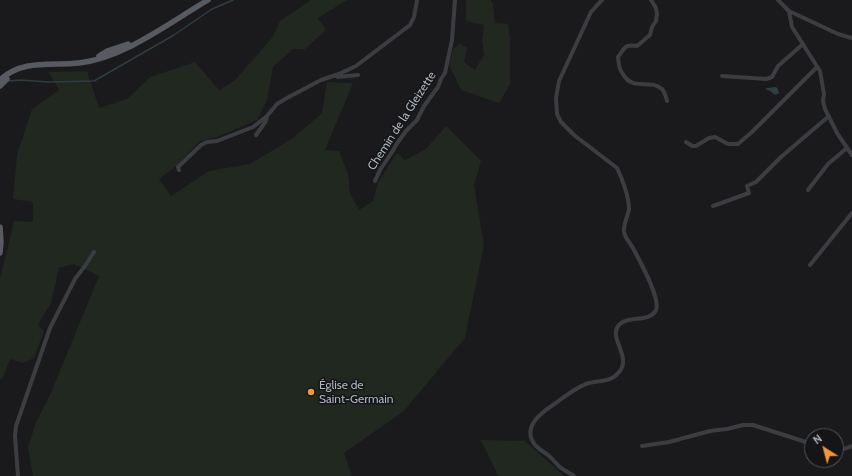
<!DOCTYPE html>
<html>
<head>
<meta charset="utf-8">
<style>
  body { margin:0 }
  #map { position:relative; width:852px; height:476px; overflow:hidden; background:#1a1a1c; font-family:Cabin,sans-serif }
  canvas { display:block }
  .north { position:absolute; left:804px; top:428px; width:40px; height:40px; box-sizing:border-box; background:#151517; border:1px solid #515559; border-radius:50%; rotate:324deg; font-size:11px; font-weight:700; line-height:16px; text-align:center; color:#acb4bc }
  .north::after { content:''; display:block; margin:auto; width:14px; height:18px; background:#f2963c; clip-path:polygon(50% 0,100% 100%,50% 72%,0 100%) }
</style>
</head>
<body>
<div id="map">
<canvas width="852" height="476"></canvas>
<div class="north">N</div>
</div>
<script>
const g = document.querySelector('canvas').getContext('2d');
g.lineJoin = 'round';
function fill(path, color) {
  g.fillStyle = color;
  g.fill(path, 'evenodd');
}
function stroke(path, color, width, dash) {
  g.strokeStyle = color;
  g.lineWidth = width;
  g.lineCap = dash ? 'butt' : 'round';
  g.setLineDash(dash || []);
  g.stroke(path);
}
function drawText(font, color, halo, rows, align = 'center') {
  g.font = font + ' Cabin,sans-serif';
  g.lineWidth = 3;
  g.setLineDash([]);
  g.textBaseline = 'middle';
  g.strokeStyle = halo;
  g.fillStyle = color;
  for (const [text, x, y, turn = 0] of rows) {
    g.save();
    g.translate(x, y);
    g.rotate((+turn || 0) * Math.PI / 180);
    g.textAlign = isNaN(turn) ? turn : align;
    if (halo) g.strokeText(text, 0, 0);
    g.fillText(text, 0, 0);
    g.restore();
  }
}
const green = new Path2D(`
  M 311,0 L 347,0 L 318,18 L 326,30 L 305,49 L 293,49 L 273,67 L 267,100 L 257,120 L 217,137 L 200,141 L 176,166 L 159,179 L 171,196 L 209,171 L 250,164 L 293,138 L 322,113 L 327,82 L 353,83 L 325,150 L 339,151 L 348,174 L 350,193 L 359,210 L 373,201 L 378,182 L 397,153 L 405,160 L 426,149 L 446,126 L 481,161 L 474,185 L 484,245 L 465,338 L 404,411 L 344,453 L 352,476 L 33,476 L 28,448 L 36,422 L 50,395 L 99,276 L 74,264 L 59,268 L 51,303 L 38,325 L 44,331 L 34,358 L 23,363 L 10,359 L 3,378 L 0,379 L 0,279 L 14,221 L 33,222 L 33,202 L 13,199 L 17,155 L 32,109 L 59,90 L 49,72 L 87,71 L 99,108 L 127,99 L 150,77 L 195,62 L 219,90 L 235,80 L 272,38 L 280,21 Z
  M 466,0 L 490,0 L 493,4 L 495,23 L 508,24 L 510,39 L 510,84 L 499,103 L 461,90 L 449,65 L 453,49 L 460,44 L 467,48 L 464,62 L 475,70 L 484,55 L 482,41 L 484,25 L 466,21 Z
  M 481,440 L 525,441 L 564,476 L 498,476 Z`);
const water = new Path2D(`
  M 776,87 L 778,89 L 779,93 L 775,95 L 770,91 L 765,89 L 767,88 Z`);
const stream = new Path2D(`
  M 9,81 L 20,80 L 49,82 L 94,81 L 174,35 L 212,9 L 233,0`);
const minor = new Path2D(`
  M 651,0 L 656,8 L 657,14 L 656,21 L 652,27 L 650,35 L 637,46 C 624,44 625,48 618,57 C 619,67 619,69 625,77 C 634,90 651,79 662,89 C 665,92 666,97 667,101
  M 778,0 L 789,11 L 792,27 L 820,71 L 824,94 L 823,101 L 825,109 L 837,133 L 852,155
  M 789,11 L 838,34 L 852,38
  M 335,75 L 338,77 L 358,75
  M 722,76 L 766,79 L 772,77 L 778,66 L 803,44
  M 256,135 L 266,121 L 267,116
  M 686,142 L 692,146 L 696,146 L 709,138 L 715,137 L 728,144 L 738,144 L 752,132 L 817,67
  M 179,170 L 178,167 L 201,145 L 207,142 L 217,141 L 253,127 L 267,116 L 277,104 L 287,98 L 321,80 L 339,74 L 356,66 L 410,25 L 414,17 L 417,0
  M 375,181 L 380,170 L 392,152 L 398,142 L 406,131 L 417,120 L 424,106 L 438,87 L 441,79 L 445,73 L 452,40 L 455,0
  M 808,190 L 828,164 L 847,148
  M 713,206 L 749,193 L 747,186 L 756,182 L 781,157 L 829,116
  M 810,265 L 852,213
  M 642,446 L 669,442 L 710,431 L 727,429 L 743,425 L 753,425 L 812,444
  M 836,450 L 844,449 L 852,446
  M 18,476 L 15,436 L 16,426 L 50,328 L 75,279 L 85,266 L 94,252
  M 574,476 C 570,473 565,471 561,468 C 557,465 553,459 548,455 C 544,452 540,450 536,446 C 521,429 539,414 553,405 C 563,398 575,388 586,384 C 598,380 611,383 619,372 C 632,357 609,339 618,326 C 627,314 649,324 656,310 C 661,298 639,260 633,248 C 630,243 625,238 624,232 C 623,225 628,216 629,209 C 629,197 622,178 617,168 L 574,135 L 561,122 L 557,114 L 556,98 L 559,81 L 591,12 L 602,0`);
const major = new Path2D(`
  M 99,56 L 107,51 L 128,44
  M 0,80 C 22,59 52,66 79,63 C 124,58 169,23 208,0
  M 0,86 L 7,79
  M 0,227 L 1,242 L 0,253`);
const markers = [
  [311,392,4,"#f2963c"]
];
const streetNames = [
  ["Chemin de la Gleizette",402,121,-57]
];
const poiNames = [
  ["Église de",319,385],
  ["Saint-Germain",319,399]
];
fill(green, '#202820');
fill(water, '#2f3c41');
stroke(stream, '#2f3c41', 1.5);
stroke(minor, '#3b3d41', 4);
stroke(major, '#575a60', 5.5);
for (const [x, y, r, color] of markers) {
  const dot = new Path2D();
  dot.arc(x, y, r, 0, 2 * Math.PI);
  g.fillStyle = color;
  g.fill(dot);
  stroke(dot, '#151517', 1.5);
}
drawText('12px', '#acb4bc', '#151517', streetNames);
drawText('12px', '#acb4bc', '#151517', poiNames, 'left');
</script>
</body>
</html>
